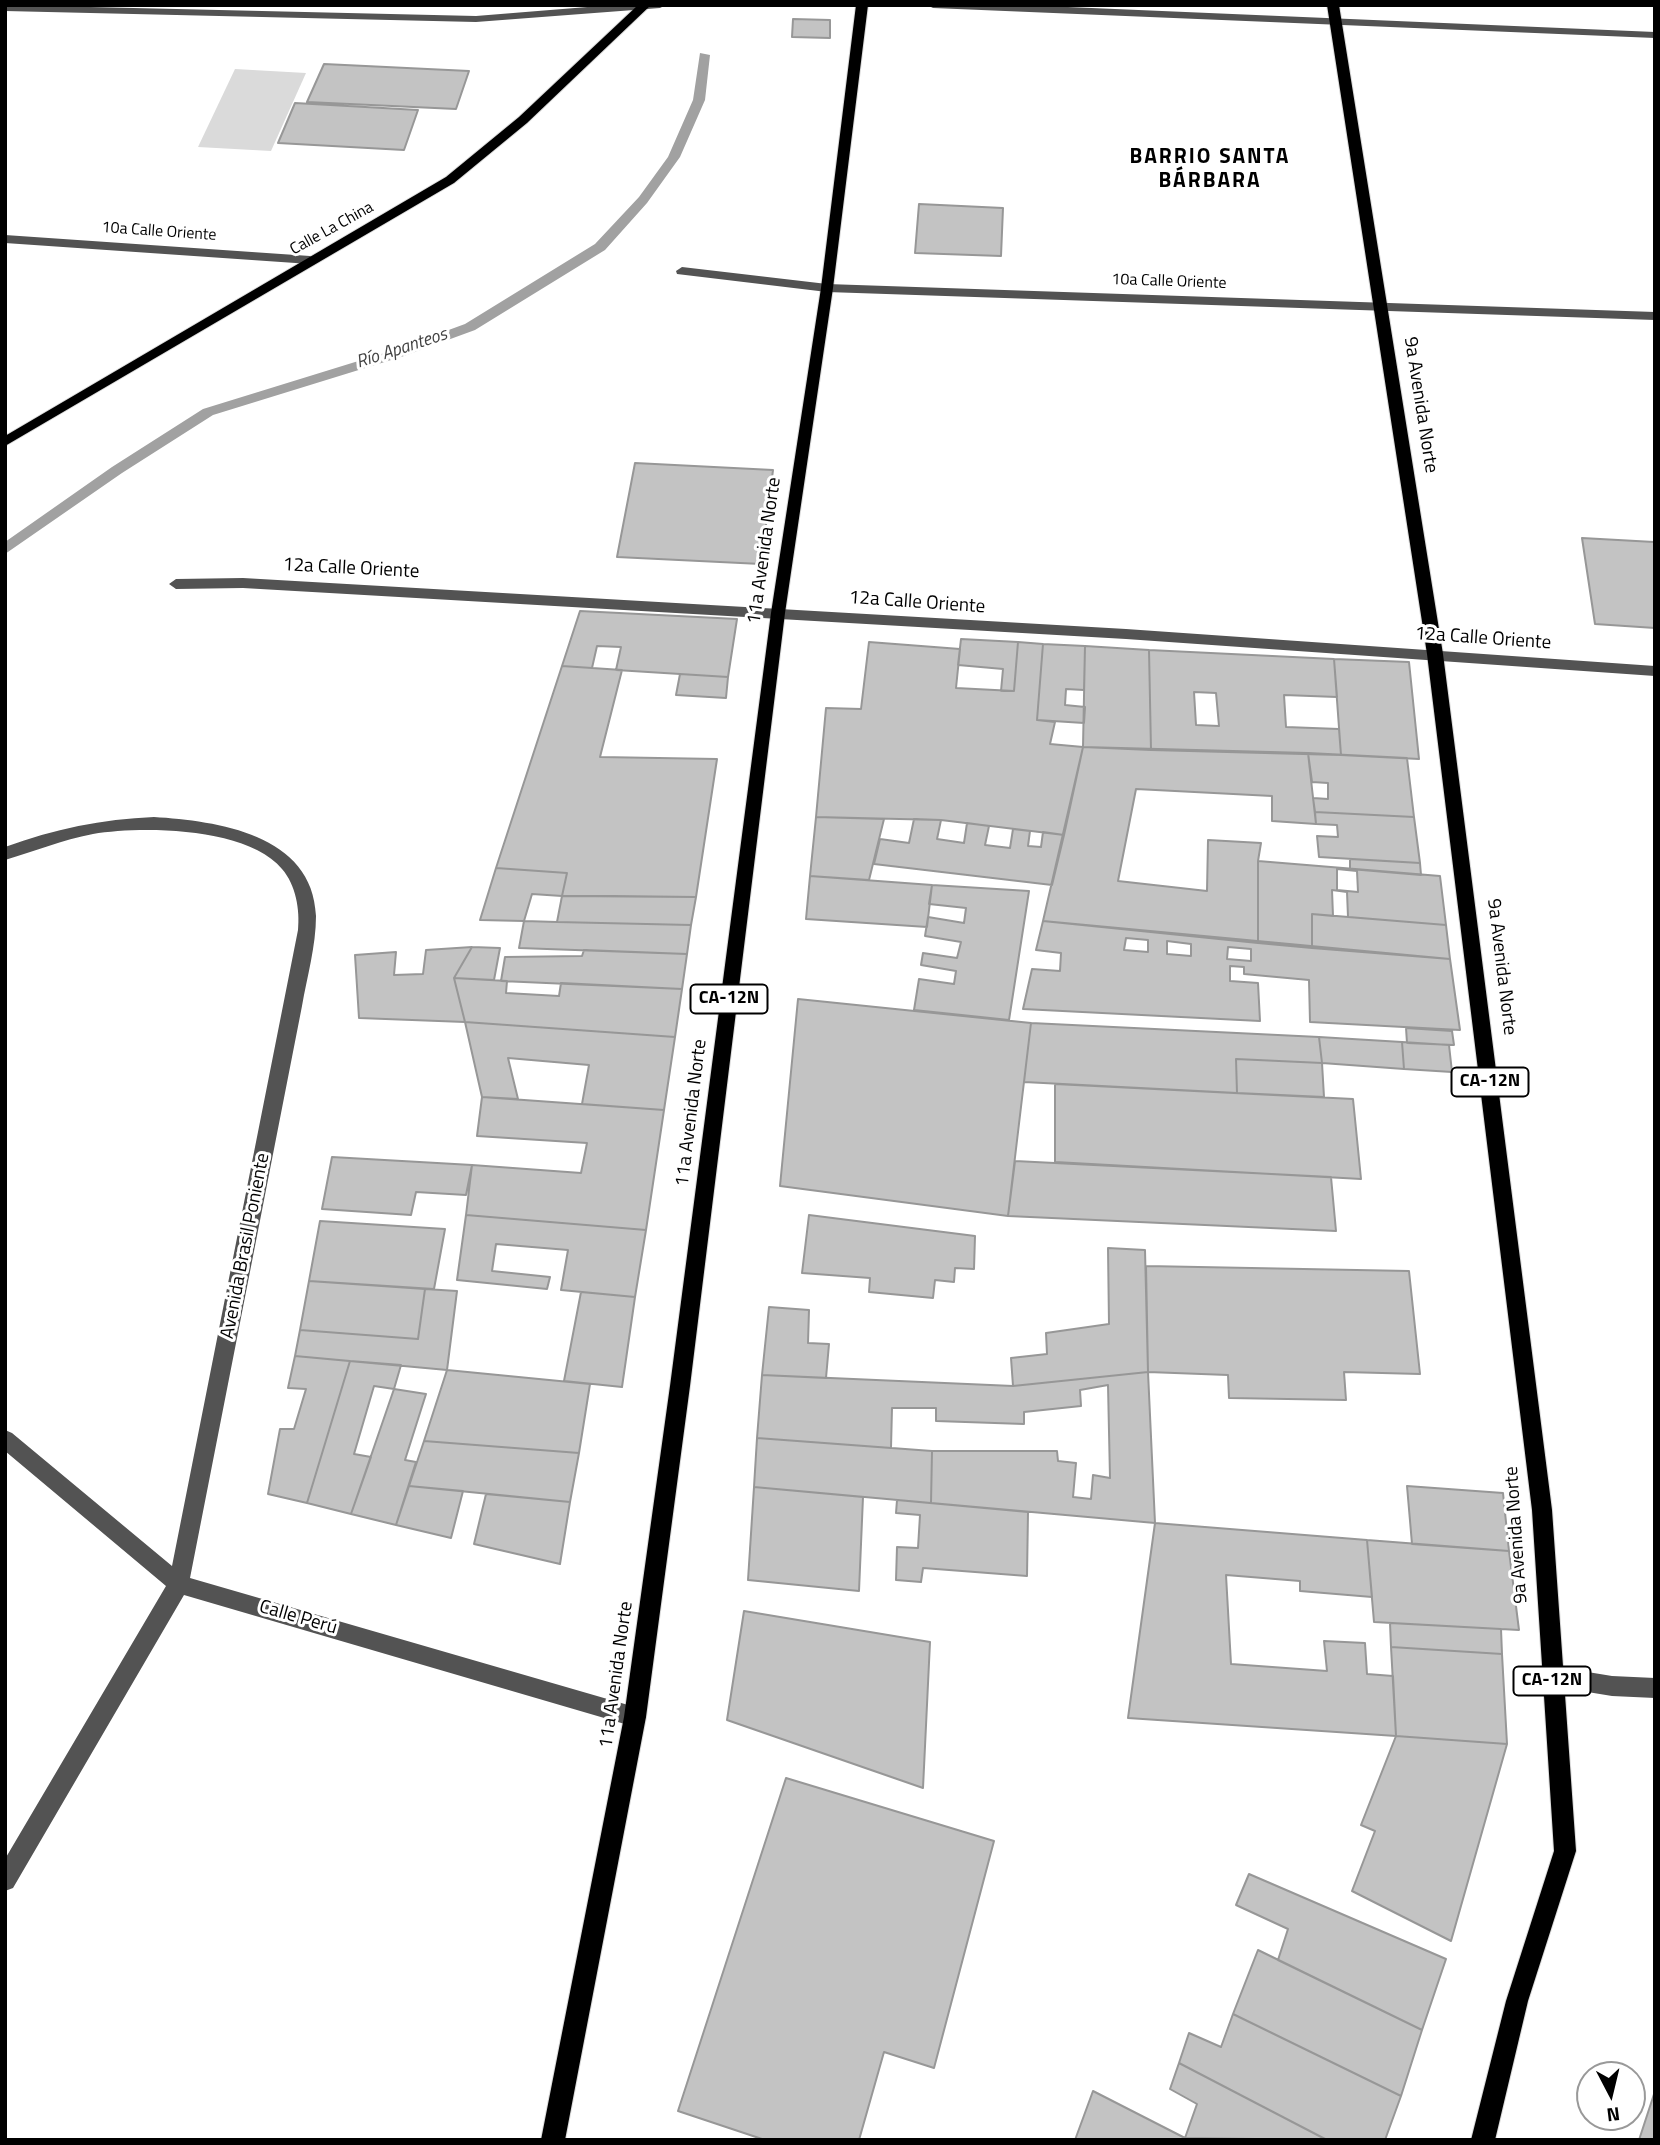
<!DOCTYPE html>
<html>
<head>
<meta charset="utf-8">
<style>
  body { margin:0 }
  #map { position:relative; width:1660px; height:2145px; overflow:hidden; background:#fff; font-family:"Titillium Web",sans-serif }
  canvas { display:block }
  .frame { position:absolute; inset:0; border:7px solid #000; pointer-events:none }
  .north { position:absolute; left:1576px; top:2061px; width:70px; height:70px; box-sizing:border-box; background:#fff; border:2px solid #999; border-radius:50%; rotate:173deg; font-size:19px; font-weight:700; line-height:28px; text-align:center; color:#000 }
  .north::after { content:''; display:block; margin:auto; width:24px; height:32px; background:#000; clip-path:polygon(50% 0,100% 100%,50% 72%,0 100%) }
</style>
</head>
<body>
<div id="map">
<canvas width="1660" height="2145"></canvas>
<div class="frame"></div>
<div class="north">N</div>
</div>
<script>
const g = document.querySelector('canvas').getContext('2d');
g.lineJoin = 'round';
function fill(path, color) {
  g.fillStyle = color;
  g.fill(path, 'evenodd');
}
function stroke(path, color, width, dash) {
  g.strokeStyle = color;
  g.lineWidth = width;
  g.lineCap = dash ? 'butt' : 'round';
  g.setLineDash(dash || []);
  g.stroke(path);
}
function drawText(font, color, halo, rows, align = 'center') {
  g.font = font + ' "Titillium Web",sans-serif';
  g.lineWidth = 6;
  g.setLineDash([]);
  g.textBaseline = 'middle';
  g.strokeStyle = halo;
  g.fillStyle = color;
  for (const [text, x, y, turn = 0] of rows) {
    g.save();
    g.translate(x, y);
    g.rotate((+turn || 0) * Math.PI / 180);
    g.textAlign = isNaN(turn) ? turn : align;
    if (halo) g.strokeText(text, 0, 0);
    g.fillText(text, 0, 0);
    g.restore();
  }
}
const green = new Path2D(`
  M 235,69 L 306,73 L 271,151 L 198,147 Z`);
const stream = new Path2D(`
  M 700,53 L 710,55 L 705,100 L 680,157 L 647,203 L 605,250 L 475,330 L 404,356 L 213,415 L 122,473 L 5,554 L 5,542 L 112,467 L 203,409 L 394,350 L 465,324 L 595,244 L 639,197 L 668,157 L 693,100 Z`);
const building = new Path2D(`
  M 793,19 L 830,20 L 830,38 L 792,37 Z
  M 324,64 L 469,71 L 456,109 L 307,102 Z
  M 295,103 L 418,110 L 404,150 L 278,143 Z
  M 919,204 L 1003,208 L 1001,256 L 915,253 Z
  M 635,463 L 773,470 L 761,564 L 617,557 Z
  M 1582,538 L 1654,542 L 1655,628 L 1595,624 Z
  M 580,611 L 737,619 L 728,677 L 616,670 L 621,647 L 597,646 L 592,668 L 562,666 Z
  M 961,639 L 1018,642 L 1014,691 L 1001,691 L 1003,669 L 958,665 Z
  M 869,642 L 960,649 L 956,688 L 1014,691 L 1018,642 L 1043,644 L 1037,720 L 1055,722 L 1050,744 L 1083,747 L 1064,835 L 941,820 L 816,817 L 826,708 L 861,709 Z
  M 1043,644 L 1085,646 L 1084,690 L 1066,689 L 1065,705 L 1085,707 L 1084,723 L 1037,720 Z
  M 1085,646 L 1149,650 L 1151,750 L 1083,747 Z
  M 1149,650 L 1334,659 L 1337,697 L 1284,695 L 1286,727 L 1339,729 L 1341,755 L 1151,750 ZM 1194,692 L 1216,693 L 1219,726 L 1196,725 Z
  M 1334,659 L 1409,662 L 1419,759 L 1341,755 Z
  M 562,666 L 622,670 L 600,757 L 717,759 L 696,897 L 562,896 L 567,873 L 496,868 Z
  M 680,674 L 728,677 L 726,698 L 676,695 Z
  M 1083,747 L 1308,753 L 1316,824 L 1272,821 L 1272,796 L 1136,789 L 1118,881 L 1207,891 L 1208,840 L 1261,843 L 1258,861 L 1258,943 L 1043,921 Z
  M 1308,753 L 1407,758 L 1414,817 L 1315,812 L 1313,798 L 1328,799 L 1328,783 L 1312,782 Z
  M 1315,812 L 1414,817 L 1420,863 L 1319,857 L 1317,836 L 1338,837 L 1337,825 L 1316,824 Z
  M 816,817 L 884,819 L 869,880 L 810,876 Z
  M 914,819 L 941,820 L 937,839 L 964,843 L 967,823 L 989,826 L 985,845 L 1010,848 L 1013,829 L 1030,831 L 1028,846 L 1041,847 L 1043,832 L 1064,835 L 1052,885 L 874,864 L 880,839 L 909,843 Z
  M 1350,859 L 1420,863 L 1421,875 L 1350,869 Z
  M 1258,861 L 1440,876 L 1446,925 L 1348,917 L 1347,892 L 1332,890 L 1333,916 L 1312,914 L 1312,948 L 1258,943 ZM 1337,869 L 1357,871 L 1358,892 L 1337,890 Z
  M 496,868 L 567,873 L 562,896 L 532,894 L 524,921 L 480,920 Z
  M 810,876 L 932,885 L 927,927 L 806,919 Z
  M 932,885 L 1029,891 L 1009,1020 L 914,1010 L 919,979 L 954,984 L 956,971 L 921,965 L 923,953 L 957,958 L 961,942 L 925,936 L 928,917 L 964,923 L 966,908 L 929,904 Z
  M 562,896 L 613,896 L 696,897 L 691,925 L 557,922 Z
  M 1312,914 L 1446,925 L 1450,959 L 1312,948 Z
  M 524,921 L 557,922 L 691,925 L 687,954 L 519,948 Z
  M 1043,921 L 1450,959 L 1460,1030 L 1310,1022 L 1309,980 L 1244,974 L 1244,967 L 1230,966 L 1230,981 L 1258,983 L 1260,1021 L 1023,1009 L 1032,969 L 1060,971 L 1061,953 L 1036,950 ZM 1126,938 L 1148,940 L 1148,952 L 1124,950 ZM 1167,941 L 1191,944 L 1191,956 L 1167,954 ZM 1228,947 L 1251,949 L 1251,961 L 1227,959 Z
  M 472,947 L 500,948 L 494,980 L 454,978 Z
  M 472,947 L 454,978 L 465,1022 L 359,1018 L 355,955 L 396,952 L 394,975 L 423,974 L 426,950 Z
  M 584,950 L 687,954 L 682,989 L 501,981 L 505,957 L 582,956 Z
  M 454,978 L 507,981 L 506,993 L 559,996 L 561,983 L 682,989 L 675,1037 L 465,1022 Z
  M 798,999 L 1031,1023 L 1008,1216 L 780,1186 Z
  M 465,1022 L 675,1037 L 664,1110 L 582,1104 L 589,1065 L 508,1058 L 518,1099 L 482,1097 Z
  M 1031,1023 L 1319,1037 L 1322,1063 L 1236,1059 L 1237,1093 L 1024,1082 Z
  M 1406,1028 L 1452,1031 L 1454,1045 L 1407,1043 Z
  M 1319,1037 L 1402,1042 L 1404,1069 L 1322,1063 Z
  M 1402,1042 L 1449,1045 L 1452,1072 L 1404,1069 Z
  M 1236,1059 L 1322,1063 L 1324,1097 L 1237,1093 Z
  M 1055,1084 L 1353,1099 L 1361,1179 L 1055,1162 Z
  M 482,1097 L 664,1110 L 646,1230 L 466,1215 L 472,1165 L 581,1173 L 587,1143 L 477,1136 Z
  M 332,1157 L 472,1165 L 466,1195 L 416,1192 L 411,1215 L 322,1209 Z
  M 1015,1161 L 1331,1177 L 1336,1231 L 1008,1216 Z
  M 466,1215 L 646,1230 L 635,1297 L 561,1290 L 568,1250 L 496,1244 L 492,1271 L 550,1277 L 547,1289 L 457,1280 Z
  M 809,1215 L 975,1236 L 974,1269 L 955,1268 L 954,1282 L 935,1280 L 933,1298 L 869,1292 L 870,1278 L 802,1273 Z
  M 320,1221 L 445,1229 L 434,1289 L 309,1281 Z
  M 1108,1248 L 1145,1250 L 1148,1372 L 1013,1386 L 1011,1358 L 1047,1354 L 1046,1333 L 1109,1324 Z
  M 1146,1266 L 1409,1271 L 1420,1374 L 1344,1372 L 1346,1400 L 1229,1398 L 1228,1375 L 1148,1372 Z
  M 309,1281 L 425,1289 L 418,1339 L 300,1330 Z
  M 425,1289 L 457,1291 L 447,1370 L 295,1356 L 300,1330 L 418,1339 Z
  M 581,1292 L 635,1297 L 622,1387 L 564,1381 Z
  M 769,1307 L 809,1310 L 808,1343 L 829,1344 L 826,1378 L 762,1375 Z
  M 295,1356 L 350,1361 L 307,1503 L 268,1494 L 280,1429 L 294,1429 L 306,1389 L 288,1388 Z
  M 350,1361 L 401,1365 L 394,1389 L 374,1386 L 354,1454 L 371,1457 L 351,1514 L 307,1503 Z
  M 447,1370 L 590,1384 L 579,1453 L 424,1441 Z
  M 1148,1372 L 1155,1523 L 931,1503 L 932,1451 L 1057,1451 L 1058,1461 L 1076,1463 L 1073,1497 L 1091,1499 L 1093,1475 L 1110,1478 L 1108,1385 L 1080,1390 L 1081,1406 L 1024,1412 L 1024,1424 L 936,1421 L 936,1408 L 892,1408 L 891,1448 L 757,1438 L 762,1375 L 1013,1386 Z
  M 394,1389 L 426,1394 L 405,1460 L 416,1462 L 396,1525 L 351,1514 Z
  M 757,1438 L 932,1451 L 931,1503 L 754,1487 Z
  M 424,1441 L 579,1453 L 570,1502 L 409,1486 Z
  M 409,1486 L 463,1491 L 451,1538 L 396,1525 Z
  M 1407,1486 L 1503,1493 L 1509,1551 L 1412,1544 Z
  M 754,1487 L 863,1497 L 859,1591 L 748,1580 Z
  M 486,1494 L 570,1502 L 560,1564 L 474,1544 Z
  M 897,1500 L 1028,1512 L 1027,1576 L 923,1568 L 921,1582 L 896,1580 L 897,1547 L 918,1548 L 920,1515 L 896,1513 Z
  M 1155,1523 L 1367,1540 L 1372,1597 L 1300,1591 L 1300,1581 L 1226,1575 L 1231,1664 L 1327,1671 L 1324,1641 L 1365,1643 L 1367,1674 L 1393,1676 L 1396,1736 L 1128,1718 Z
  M 1367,1540 L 1509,1551 L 1519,1630 L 1374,1622 Z
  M 744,1611 L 930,1642 L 923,1788 L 727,1720 Z
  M 1390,1623 L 1501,1629 L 1502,1654 L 1391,1647 Z
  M 1391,1647 L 1502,1654 L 1507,1744 L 1396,1736 Z
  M 1396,1736 L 1507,1744 L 1451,1941 L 1352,1891 L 1375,1831 L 1361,1825 Z
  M 786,1778 L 994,1841 L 934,2068 L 884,2052 L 859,2140 L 765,2140 L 678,2111 Z
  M 1249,1874 L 1446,1959 L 1422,2030 L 1278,1960 L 1288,1929 L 1236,1905 Z
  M 1258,1950 L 1422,2030 L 1401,2096 L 1233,2014 Z
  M 1233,2014 L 1401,2096 L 1385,2140 L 1327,2140 L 1179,2063 L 1189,2033 L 1221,2047 Z
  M 1179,2063 L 1327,2140 L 1185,2138 L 1197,2104 L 1170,2089 Z
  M 1093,2091 L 1185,2138 L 1189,2140 L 1075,2140 Z
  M 1655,2091 L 1655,2140 L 1639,2140 Z`);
const minor = new Path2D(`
  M 5,5 L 476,16 L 612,5 L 666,5 L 660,8 L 476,22 L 5,11 Z
  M 927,5 L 1021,5 L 1655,32 L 1655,38 L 933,8 Z
  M 5,235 L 310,256 L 316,260 L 310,264 L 5,243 Z
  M 682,267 L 827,284 L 1655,312 L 1655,320 L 827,292 L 677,274 L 676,271 Z
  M 243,578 L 1126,629 L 1655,666 L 1655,676 L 1126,639 L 243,588 L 176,589 L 169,584 L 176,579 Z
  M 154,817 C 217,821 313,834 316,916 C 316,946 307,977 302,1006 L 190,1578 L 635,1707 L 642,1710 L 646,1717 L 642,1724 L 635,1727 L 184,1595 L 13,1888 L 5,1891 L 5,1859 L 166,1586 L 5,1451 L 5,1430 L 12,1433 L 172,1566 L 298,930 C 300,910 296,885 282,869 C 247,827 142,826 93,834 C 62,840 35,851 5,860 L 5,847 C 54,829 102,819 154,817 Z
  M 1551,1666 L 1612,1676 L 1655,1678 L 1655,1698 L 1612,1696 L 1551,1686 L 1544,1683 L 1541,1676 L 1544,1669 Z`);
const major = new Path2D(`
  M 638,5 L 651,5 L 527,123 L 454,183 L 5,446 L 5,436 L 446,177 L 519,117 Z
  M 856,5 L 868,5 L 833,288 L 785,613 L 690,1386 L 646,1717 L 565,2140 L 541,2140 L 624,1717 L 670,1386 L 771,613 L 821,288 Z
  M 1327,5 L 1339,5 L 1443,654 L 1552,1510 L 1576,1851 L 1528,2001 L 1495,2140 L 1471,2140 L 1506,2001 L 1554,1851 L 1532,1510 L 1427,654 Z`);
const farStreetnames = [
  ["Calle La China",332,229,-29],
  ["10a Calle Oriente",159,232,4],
  ["10a Calle Oriente",1169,282,2]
];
const farWaternames = [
  ["Río Apanteos",402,349,-18]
];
const shields = [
  [729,999,77],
  [1490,1082,77],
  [1552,1681,77]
];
const shieldNames = [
  ["CA-12N",729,999],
  ["CA-12N",1490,1082],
  ["CA-12N",1552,1681]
];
const streetNames = [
  ["9a Avenida Norte",1420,405,81],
  ["11a Avenida Norte",765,551,-82],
  ["12a Calle Oriente",351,569,3],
  ["12a Calle Oriente",917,603,4],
  ["12a Calle Oriente",1483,639,4],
  ["9a Avenida Norte",1501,967,83],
  ["11a Avenida Norte",692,1113,-83],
  ["Avenida Brasil Poniente",246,1246,-79],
  ["9a Avenida Norte",1517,1535,-94],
  ["Calle Perú",298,1618,16],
  ["11a Avenida Norte",617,1675,-82]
];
const farDistrictnames = [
  ["BARRIO SANTA",1210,158],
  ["BÁRBARA",1210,182]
];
fill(green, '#dadada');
fill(stream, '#a1a1a1');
fill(building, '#c3c3c3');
stroke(building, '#979797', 2);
stroke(major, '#dbdbdb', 2);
fill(minor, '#535353');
fill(major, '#000');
drawText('16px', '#000', '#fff', farStreetnames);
drawText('italic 18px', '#424242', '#fff', farWaternames);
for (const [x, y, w] of shields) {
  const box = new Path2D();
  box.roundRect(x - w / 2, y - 14.5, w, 29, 5);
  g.fillStyle = '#fff';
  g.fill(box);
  stroke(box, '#000', 2);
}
drawText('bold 18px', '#000', null, shieldNames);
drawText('19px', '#000', '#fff', streetNames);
g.letterSpacing = '2px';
drawText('bold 21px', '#000', '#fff', farDistrictnames);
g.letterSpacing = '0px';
</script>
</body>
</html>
